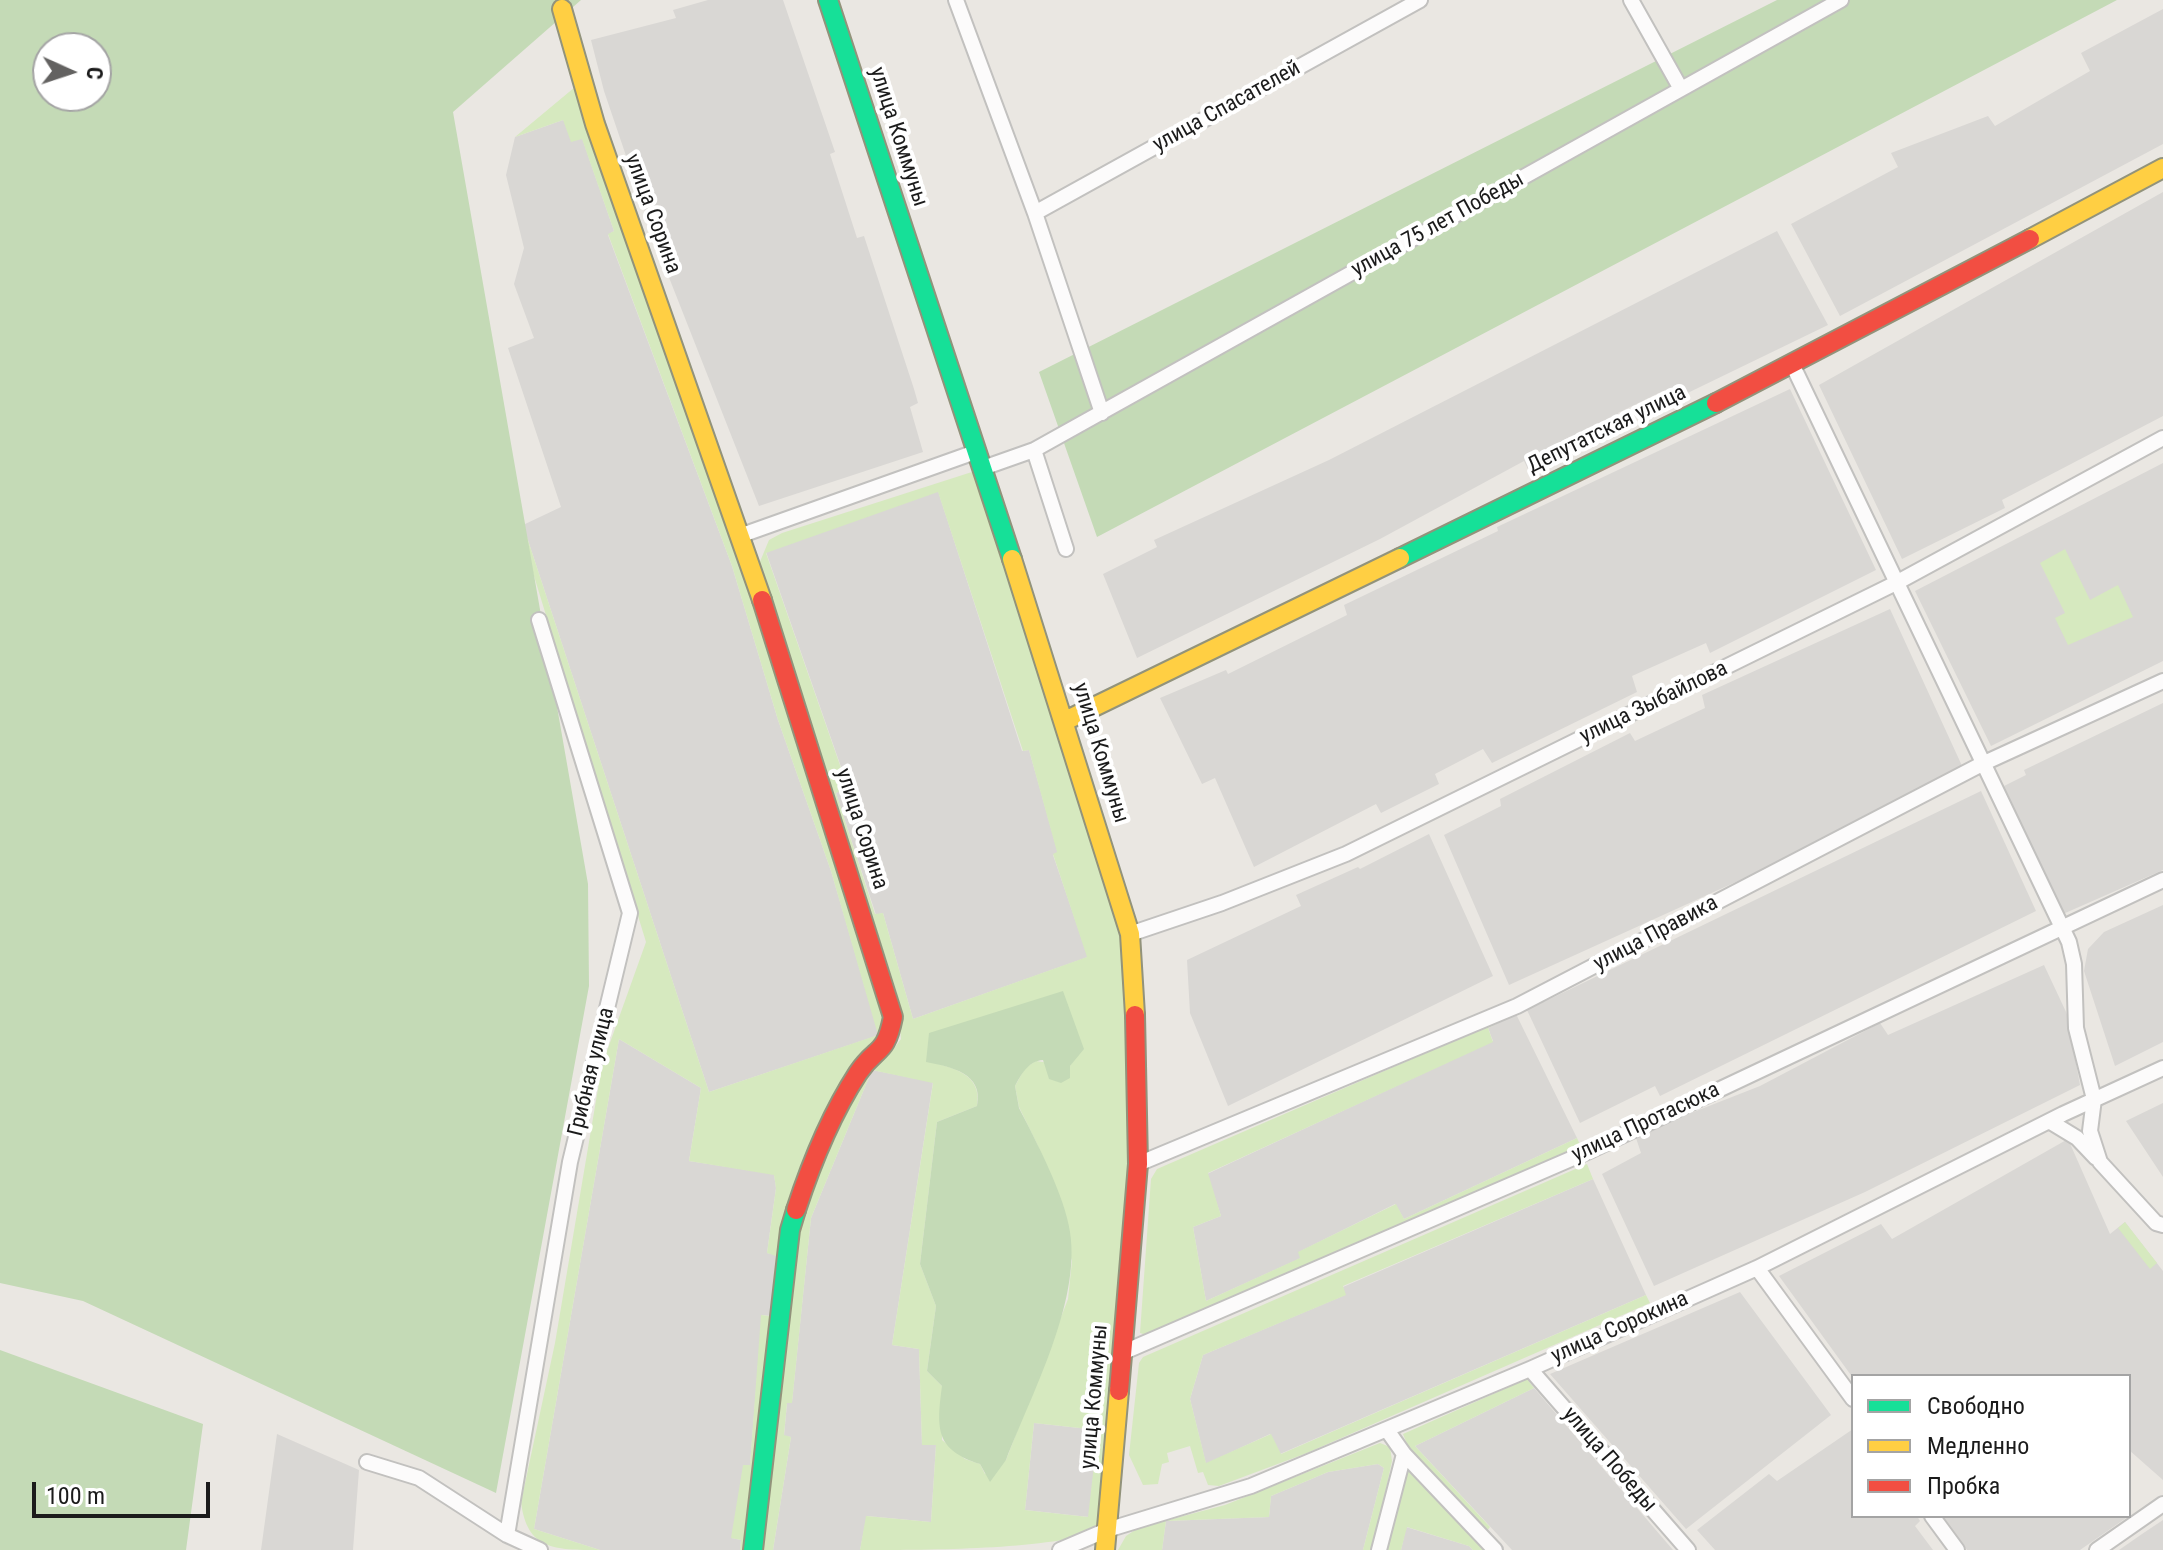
<!DOCTYPE html>
<html>
<head>
<meta charset="utf-8">
<style>
  body { margin:0 }
  #map { position:relative; width:2163px; height:1550px; overflow:hidden; background:#eae7e2; font-family:"Roboto Condensed",sans-serif }
  canvas { display:block }
  .legend { position:absolute; left:1851px; top:1374px; width:280px; height:144px; box-sizing:border-box; background:#fff; border:2px solid #a4a4a4; margin:0; padding:10px 14px; list-style:none; font-size:24px; color:#1b1b1b }
  .legend li { display:flex; align-items:center; gap:16px; height:40px }
  .legend b { width:40px; border:2px solid #a4a4a4 }
  .north { position:absolute; left:32px; top:32px; width:80px; height:80px; box-sizing:border-box; background:#fff; border:2px solid #a4a4a4; border-radius:50%; rotate:93deg; font-size:22px; font-weight:700; line-height:32px; text-align:center; color:#1b1b1b }
  .north::after { content:''; display:block; margin:auto; width:28px; height:36px; background:#636261; clip-path:polygon(50% 0,100% 100%,50% 72%,0 100%) }
  .scale { position:absolute; left:32px; top:1482px; width:178px; height:36px; box-sizing:border-box; border:4px solid #1b1b1b; border-top:0; padding-left:10px; font-size:24px; line-height:28px; white-space:nowrap; color:#1b1b1b; -webkit-text-stroke:6px #fff; paint-order:stroke }
</style>
</head>
<body>
<div id="map">
<canvas width="2163" height="1550"></canvas>
<ul class="legend">
<li><b style="height:10px;background:#16e098"></b>Свободно</li>
<li><b style="height:10px;background:#ffcf43"></b>Медленно</li>
<li><b style="height:10px;background:#f24e42"></b>Пробка</li>
</ul>
<div class="north">С</div>
<div class="scale">100 m</div>
</div>
<script>
const g = document.querySelector('canvas').getContext('2d');
g.lineJoin = 'round';
function fill(path, color) {
  g.fillStyle = color;
  g.fill(path, 'evenodd');
}
function stroke(path, color, width, dash) {
  g.strokeStyle = color;
  g.lineWidth = width;
  g.lineCap = dash ? 'butt' : 'round';
  g.setLineDash(dash || []);
  g.stroke(path);
}
function drawText(font, color, halo, rows, align = 'center') {
  g.font = font + ' "Roboto Condensed",sans-serif';
  g.lineWidth = 8;
  g.setLineDash([]);
  g.textBaseline = 'middle';
  g.strokeStyle = halo;
  g.fillStyle = color;
  for (const [text, x, y, turn = 0] of rows) {
    g.save();
    g.translate(x, y);
    g.rotate((+turn || 0) * Math.PI / 180);
    g.textAlign = isNaN(turn) ? turn : align;
    if (halo) g.strokeText(text, 0, 0);
    g.fillText(text, 0, 0);
    g.restore();
  }
}
const residential = new Path2D(`
  M 708,0 L 783,0 L 835,152 L 830,154 L 857,238 L 864,236 L 914,389 L 918,403 L 910,407 L 923,452 L 759,506 L 657,247 L 604,91 L 591,40 L 676,18 L 673,10 Z
  M 2163,9 L 2163,144 L 1840,316 L 1791,224 L 1898,167 L 1891,153 L 1988,116 L 1995,126 L 2090,71 L 2081,53 Z
  M 563,120 L 582,138 L 614,231 L 608,235 L 732,566 L 778,720 L 831,871 L 879,1035 L 709,1092 L 523,525 L 561,507 L 508,348 L 534,338 L 514,284 L 524,248 L 506,175 L 515,137 Z
  M 2163,192 L 2163,416 L 2002,500 L 2005,508 L 1902,559 L 1819,385 Z
  M 1777,231 L 1828,325 L 1669,402 L 1663,391 L 1618,413 L 1620,418 L 1570,444 L 1575,454 L 1530,473 L 1524,461 L 1380,539 L 1137,658 L 1103,574 L 1157,547 L 1154,540 L 1329,460 Z
  M 1790,389 L 1876,570 L 1710,653 L 1706,643 L 1632,676 L 1637,692 L 1492,763 L 1483,749 L 1435,774 L 1439,784 L 1381,813 L 1376,804 L 1254,867 L 1215,778 L 1202,784 L 1160,698 L 1226,670 L 1228,674 L 1347,615 L 1344,605 L 1498,531 L 1497,527 Z
  M 2163,463 L 2163,661 L 1991,746 L 1915,591 Z
  M 938,491 L 1022,751 L 1029,750 L 1058,853 L 1053,855 L 1088,957 L 913,1019 L 883,913 L 876,915 L 836,793 L 848,787 L 766,552 Z
  M 1890,609 L 1963,768 L 1782,861 L 1509,985 L 1444,835 L 1501,806 L 1500,799 L 1630,733 L 1635,741 L 1705,708 L 1702,695 Z
  M 2163,703 L 2163,870 L 2063,914 L 2004,786 L 2026,775 L 2024,770 Z
  M 1981,791 L 2036,911 L 1660,1096 L 1655,1086 L 1580,1123 L 1527,1010 Z
  M 1429,834 L 1493,976 L 1228,1106 L 1190,1013 L 1187,960 L 1301,906 L 1296,895 L 1358,867 L 1360,869 Z
  M 2163,905 L 2163,1042 L 2115,1066 L 2084,971 L 2088,949 L 2104,932 Z
  M 2044,965 L 2067,1014 L 2080,1085 L 1865,1192 L 1654,1286 L 1602,1174 L 1641,1153 L 1635,1135 L 1760,1086 L 1880,1023 L 1888,1035 Z
  M 1516,1014 L 1577,1138 L 1404,1219 L 1395,1204 L 1299,1252 L 1301,1258 L 1206,1301 L 1193,1227 L 1221,1216 L 1207,1174 L 1493,1041 L 1488,1028 Z
  M 619,1039 L 701,1088 L 689,1161 L 774,1174 L 776,1188 L 767,1253 L 777,1255 L 770,1316 L 762,1315 L 750,1465 L 744,1465 L 732,1538 L 741,1540 L 740,1550 L 600,1550 L 534,1529 Z
  M 872,1070 L 933,1082 L 892,1345 L 919,1349 L 922,1445 L 936,1445 L 931,1522 L 867,1516 L 860,1550 L 773,1550 L 791,1437 L 784,1436 L 787,1403 L 792,1402 L 811,1218 Z
  M 2163,1103 L 2163,1177 L 2126,1121 Z
  M 2068,1139 L 2110,1234 L 2125,1222 L 2163,1271 L 2163,1480 L 2129,1450 L 2129,1376 L 1853,1378 L 1779,1276 L 1881,1224 L 1892,1239 Z
  M 1593,1179 L 1646,1295 L 1280,1454 L 1270,1434 L 1206,1464 L 1190,1399 L 1203,1355 L 1345,1295 L 1343,1287 Z
  M 1740,1292 L 1831,1415 L 1686,1529 L 1550,1374 Z
  M 1534,1388 L 1673,1550 L 1512,1550 L 1415,1446 Z
  M 1034,1423 L 1098,1430 L 1089,1517 L 1025,1510 Z
  M 1853,1429 L 1853,1516 L 1917,1516 L 1920,1521 L 1915,1526 L 1933,1550 L 1715,1550 L 1697,1530 L 1769,1474 L 1777,1481 Z
  M 277,1434 L 359,1470 L 353,1550 L 261,1550 Z
  M 1378,1464 L 1384,1468 L 1363,1550 L 1162,1550 L 1166,1521 L 1269,1517 L 1271,1496 L 1328,1472 Z
  M 1941,1516 L 2129,1516 L 2080,1550 L 1967,1550 Z
  M 2163,1520 L 2163,1550 L 2119,1550 L 2142,1534 Z
  M 1406,1527 L 1469,1546 L 1473,1550 L 1401,1550 Z`);
const grass = new Path2D(`
  M 575,87 L 644,294 L 715,475 L 889,1025 L 799,1182 L 747,1550 L 740,1550 L 741,1540 L 731,1538 L 743,1465 L 750,1465 L 761,1315 L 770,1316 L 776,1256 L 767,1253 L 776,1188 L 774,1175 L 689,1161 L 701,1088 L 619,1039 L 534,1529 L 600,1550 C 554,1550 527,1550 521,1502 L 555,1343 L 602,1065 L 646,942 L 519,527 L 523,525 L 709,1092 L 878,1035 L 831,871 L 778,720 L 732,566 L 608,234 L 614,231 L 582,139 L 571,142 L 563,120 L 515,137 Z
  M 975,471 L 1125,948 L 1133,1164 L 1101,1514 C 1098,1522 1096,1529 1088,1534 C 1036,1550 921,1550 860,1550 L 866,1516 L 931,1522 L 936,1445 L 922,1445 L 919,1349 L 892,1345 L 933,1083 L 872,1070 L 811,1218 L 792,1403 L 787,1403 L 784,1435 L 791,1437 L 773,1550 L 758,1550 L 796,1234 L 809,1191 L 867,1072 L 889,1055 L 901,1039 L 897,993 L 759,564 L 769,540 L 782,533 ZM 938,492 L 1023,751 L 1029,750 L 1057,852 L 1053,854 L 1087,957 L 913,1019 L 883,913 L 875,914 L 836,793 L 848,788 L 766,553 ZM 1076,1056 L 1070,1066 L 1036,1061 L 1025,1068 L 1015,1086 L 1019,1107 L 1038,1146 L 1072,1261 L 1068,1299 L 1006,1460 L 985,1474 L 980,1464 L 965,1459 L 942,1440 L 942,1386 L 927,1371 L 936,1306 L 920,1264 L 937,1122 L 977,1106 C 983,1073 951,1067 926,1061 ZM 1034,1423 L 1098,1430 L 1088,1517 L 1025,1510 Z
  M 2065,549 L 2090,600 L 2118,585 L 2133,617 L 2068,645 L 2055,618 L 2065,613 L 2040,563 Z
  M 1516,1014 L 1488,1028 L 1493,1042 L 1208,1173 L 1221,1216 L 1193,1227 L 1206,1301 L 1300,1258 L 1298,1252 L 1396,1204 L 1404,1219 L 1577,1138 L 1582,1149 L 1155,1338 L 1140,1333 L 1151,1179 L 1157,1169 Z
  M 1587,1164 L 1593,1179 L 1343,1286 L 1346,1295 L 1203,1355 L 1190,1399 L 1206,1463 L 1271,1434 L 1281,1454 L 1646,1295 L 1650,1303 L 1307,1453 L 1219,1486 L 1208,1485 L 1203,1472 L 1198,1473 L 1190,1446 L 1167,1453 L 1169,1462 L 1162,1464 L 1158,1484 L 1143,1485 L 1129,1455 L 1139,1363 L 1143,1357 Z
  M 2125,1222 L 2157,1263 L 2150,1269 L 2118,1228 Z
  M 1527,1379 L 1534,1388 L 1415,1446 L 1490,1527 L 1484,1535 L 1409,1449 L 1403,1434 Z
  M 1380,1443 L 1390,1447 L 1392,1461 L 1373,1550 L 1363,1550 L 1384,1468 L 1378,1464 L 1328,1472 L 1271,1496 L 1269,1517 L 1166,1521 L 1162,1550 L 1118,1550 L 1126,1536 L 1138,1528 L 1225,1505 Z
  M 1408,1471 L 1484,1550 L 1473,1550 L 1469,1546 L 1407,1527 L 1401,1550 L 1387,1550 Z`);
const forest = new Path2D(`
  M 0,0 L 581,0 L 453,112 L 588,884 L 589,986 L 496,1493 L 83,1301 L 0,1283 ZM 48,48 L 96,48 L 96,96 L 48,96 Z
  M 1777,0 L 2117,0 L 1097,537 L 1039,372 Z
  M 1063,991 L 1084,1049 L 1070,1066 L 1070,1078 L 1061,1083 L 1049,1079 L 1043,1060 C 1028,1061 1021,1075 1015,1086 L 1019,1108 C 1036,1141 1065,1196 1070,1232 C 1081,1302 1031,1395 1006,1460 L 990,1482 L 980,1464 C 936,1450 936,1430 942,1386 L 927,1371 L 936,1306 L 920,1264 L 937,1122 L 977,1106 C 984,1073 951,1067 926,1062 L 929,1033 Z
  M 0,1350 L 203,1424 L 186,1550 L 0,1550 Z`);
const street = new Path2D(`
  M 956,0 L 1035,213 L 1102,413
  M 1631,0 L 1681,89
  M 1035,213 L 1420,0
  M 1793,366 L 2069,942 L 2074,964 L 2076,1028 L 2094,1099 L 2090,1131 L 2100,1162 L 2156,1223 L 2163,1225
  M 1034,450 L 1841,0
  M 983,468 L 1034,450 L 1066,549
  M 742,535 L 978,451
  M 1130,934 L 1222,903 L 1346,854 L 1896,583 L 2163,438
  M 2049,1121 L 2077,1138 L 2096,1158
  M 1138,1164 L 1517,1006 L 1982,764 L 2163,681
  M 1757,1268 L 1853,1399
  M 1124,1352 L 1587,1152 L 2163,880
  M 1530,1369 L 1688,1550
  M 1387,1430 L 1404,1454 L 1495,1550
  M 367,1462 L 419,1478 L 507,1535 L 540,1550
  M 1932,1516 L 1957,1550
  M 507,1535 L 570,1162 L 630,913 L 539,620
  M 1060,1550 L 1107,1530 L 1251,1486 L 1530,1369 L 1757,1268 L 2063,1114 L 2163,1068
  M 1379,1550 L 1404,1454
  M 2097,1550 L 2163,1504`);
const fast = new Path2D(`
  M 828,0 L 1012,559
  M 1400,558 L 1716,403
  M 753,1550 L 790,1230 L 796,1210`);
const slow = new Path2D(`
  M 562,9 L 595,124 L 762,600
  M 2030,239 L 2163,168
  M 1012,559 L 1130,934 L 1135,1015
  M 1065,721 L 1400,558
  M 1105,1550 L 1119,1391`);
const jam = new Path2D(`
  M 1716,403 L 2030,239
  M 762,600 L 893,1017 C 885,1057 877,1045 858,1073 C 832,1113 811,1164 796,1210
  M 1119,1391 L 1138,1164 L 1135,1015`);
const streetNames = [
  ["улица Спасателей",1227,107,-29],
  ["улица Коммуны",898,137,72],
  ["улица Сорина",652,214,70],
  ["улица 75 лет Победы",1438,225,-29],
  ["Депутатская улица",1607,430,-26],
  ["улица Зыбайлова",1654,703,-26],
  ["улица Коммуны",1100,753,73],
  ["улица Сорина",861,829,72],
  ["улица Правика",1656,934,-28],
  ["Грибная улица",592,1072,-76],
  ["улица Протасюка",1646,1123,-25],
  ["улица Сорокина",1620,1328,-24],
  ["улица Коммуны",1095,1397,-85],
  ["улица Победы",1609,1460,49]
];
fill(residential, '#d9d7d4');
fill(grass, '#d6e9bf');
fill(forest, '#c4dab6');
stroke(street, '#c2c1bf', 18);
stroke(fast, '#92937b', 22);
stroke(slow, '#92937b', 22);
stroke(jam, '#92937b', 22);
stroke(street, '#fcfbfb', 14);
stroke(fast, '#16e098', 18);
stroke(slow, '#ffcf43', 18);
stroke(jam, '#f24e42', 18);
drawText('22px', '#1b1b1b', '#fff', streetNames);
</script>
</body>
</html>
